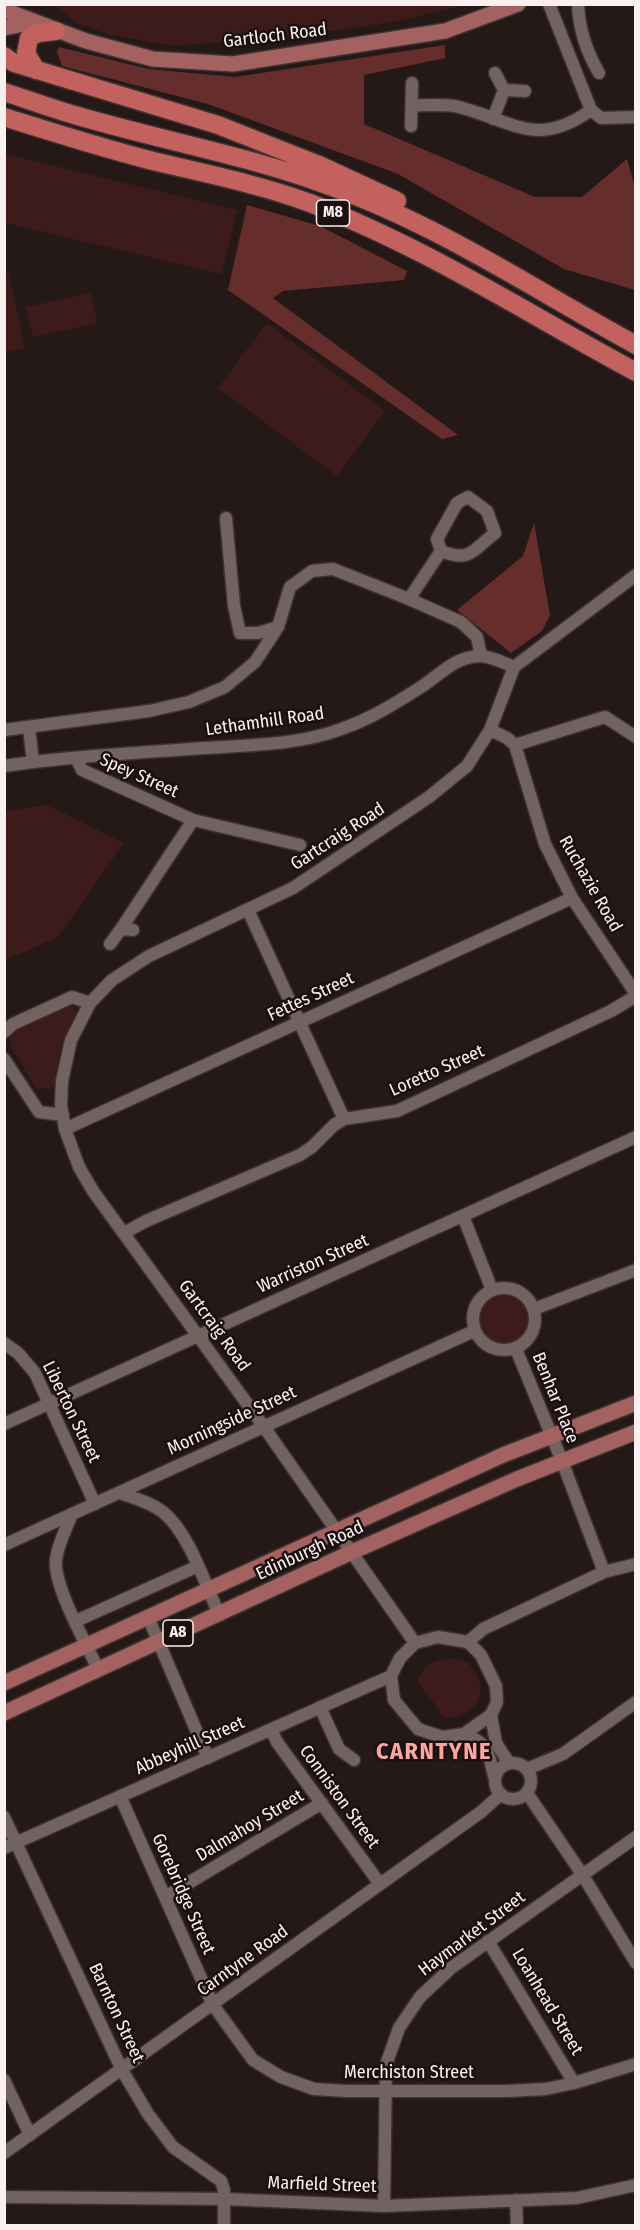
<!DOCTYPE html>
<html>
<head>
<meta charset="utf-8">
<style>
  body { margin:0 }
  #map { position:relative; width:640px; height:2230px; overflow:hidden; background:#251918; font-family:"Fira Sans Condensed",sans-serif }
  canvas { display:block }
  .frame { position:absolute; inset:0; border:6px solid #faf0f0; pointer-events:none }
</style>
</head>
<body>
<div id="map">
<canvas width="640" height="2230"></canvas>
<div class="frame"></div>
</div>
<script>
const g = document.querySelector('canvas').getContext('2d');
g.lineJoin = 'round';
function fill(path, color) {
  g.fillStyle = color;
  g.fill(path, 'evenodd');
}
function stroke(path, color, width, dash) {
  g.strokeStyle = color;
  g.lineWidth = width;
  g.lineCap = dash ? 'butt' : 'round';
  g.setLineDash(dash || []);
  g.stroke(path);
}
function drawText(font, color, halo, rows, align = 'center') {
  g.font = font + ' "Fira Sans Condensed",sans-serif';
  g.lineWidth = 5;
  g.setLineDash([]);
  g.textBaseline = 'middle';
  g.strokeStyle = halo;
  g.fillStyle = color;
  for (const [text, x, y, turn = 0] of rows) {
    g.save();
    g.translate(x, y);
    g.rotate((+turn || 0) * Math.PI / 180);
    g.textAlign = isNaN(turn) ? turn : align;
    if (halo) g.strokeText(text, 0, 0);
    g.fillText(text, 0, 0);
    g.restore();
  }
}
const green = new Path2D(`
  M 55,5 L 465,5 L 397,21 L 313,34 L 174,46 L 111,35 L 76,23 Z
  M 5,154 L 237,210 L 222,274 L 5,223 Z
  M 9,273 L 25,348 L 5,352 L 5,274 Z
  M 91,293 L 97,323 L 33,337 L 26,307 Z
  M 267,323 L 385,411 L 337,476 L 218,388 Z
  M 47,805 L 124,843 L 58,937 L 5,960 L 5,811 Z
  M 68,1005 L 73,1007 L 76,1013 C 63,1036 57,1059 54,1086 L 51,1089 L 36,1088 L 12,1049 C 9,1041 10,1035 15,1028 Z
  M480 1319a24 24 0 1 1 48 0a24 24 0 1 1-48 0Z
  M 452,1658 L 469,1663 C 472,1668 477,1674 479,1679 C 486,1704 466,1719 444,1717 L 418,1681 C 424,1663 434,1661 452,1658 Z`);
const forest = new Path2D(`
  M 445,45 L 445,58 L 364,75 L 364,124 L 535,197 L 582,197 L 627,159 L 635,187 L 635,290 L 564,269 L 398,174 L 208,104 L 62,66 L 57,52 L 59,47 L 148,69 L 235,77 Z
  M 247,205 L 320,226 L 407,271 L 404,280 L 283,291 L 273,298 L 458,435 L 442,439 L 228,290 Z
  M 534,523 L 550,615 L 542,631 L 511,653 L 457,610 L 523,556 Z`);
const minor = new Path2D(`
  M 549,4 L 591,110 L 601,118 L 636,117
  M 578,4 C 579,30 586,51 599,73
  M 495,73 L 504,90 L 525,91
  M 412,105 C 427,106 445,103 459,107 C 513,121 537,149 591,110
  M 493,119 L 504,90
  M 411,126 L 412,83
  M 468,497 L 487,511 L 495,533 C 473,550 470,563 441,551 L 437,539 L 457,503 Z
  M 226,518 L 234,606 L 240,633 L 258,633 L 278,627
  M 409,599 L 441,551
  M 29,728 L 33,762
  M 4,730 L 149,711 L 189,702 L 225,687 L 255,662 L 278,627 L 290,587 L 312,571 L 333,569 L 409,599 L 461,622 L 477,637 L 481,656
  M 490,730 L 507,738 L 515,745 L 545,844 L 572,898 L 636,994
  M 515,745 L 605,717 L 636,737
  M 76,758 L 82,770 L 193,820 L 300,845
  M 4,766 C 71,756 138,753 205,748 C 250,745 301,745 344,728 C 372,718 396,703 421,687 C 441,674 454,657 480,656 C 491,656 504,663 514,667
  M 248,910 L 344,1119
  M 133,930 L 121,929 L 193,820
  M 110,944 L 121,929
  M 4,1032 L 13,1024 L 72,997 L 90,1003
  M 4,1059 L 39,1112 L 63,1115
  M 65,1129 L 572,898
  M 463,1216 L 492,1290
  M 124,1233 L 146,1221 L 300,1155 L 312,1147 L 334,1125 L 344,1119 L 397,1111 L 611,1011 L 636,996
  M473 1319a31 31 0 1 1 62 0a31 31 0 1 1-62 0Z
  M 534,1309 L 636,1270
  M 4,1343 L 18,1353 L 35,1373 L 95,1504
  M 516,1349 L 562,1461 L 604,1572
  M 4,1424 L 636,1137
  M 120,1493 C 134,1498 150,1502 163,1512 C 189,1533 205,1584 219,1614
  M 72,1514 C 66,1529 58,1544 56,1559 C 53,1586 86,1643 98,1669
  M 4,1545 L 474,1331
  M 148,1617 L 208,1758
  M 76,1621 L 198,1566
  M 438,1637 L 468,1642 L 481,1655 L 496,1686 L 497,1702 L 491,1715 L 464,1734 L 442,1737 L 418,1729 L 394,1700 L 391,1676 L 400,1658 L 415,1643 Z
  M 468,1642 L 483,1629 L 604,1572 L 636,1564
  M 415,1643 L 264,1427 L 93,1191 L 79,1167 L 65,1129 L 61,1105 L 62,1081 L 71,1040 L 90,1003 L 112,980 L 149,956 L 293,888 L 429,797 L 467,766 L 490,730 L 514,667 L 636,575
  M 320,1707 L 339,1749 L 354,1760
  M 491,1715 L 496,1743 L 509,1763
  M 271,1730 L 277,1742 L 380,1884
  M 464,1734 C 490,1744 488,1752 494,1776
  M495 1781a18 18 0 1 1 36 0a18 18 0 1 1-36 0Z
  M 527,1769 L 563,1754 L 636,1702
  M 527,1793 L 582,1874 L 636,1963
  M 120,1796 L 213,2005 L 253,2060 L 281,2077 L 314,2089 L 346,2091 L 507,2091 L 546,2089 L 574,2083 L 636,2064
  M 4,1817 L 122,2070 L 148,2114 L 173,2147 L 221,2181 L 224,2190 L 224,2226
  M 4,1848 L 391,1676
  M 165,1897 L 322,1803
  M 488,1941 L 574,2083
  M 4,2080 L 30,2135
  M 4,2153 L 481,1812 L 501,1794
  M 4,2197 L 225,2199 L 384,2206 L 577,2198 L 636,2185
  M 516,2200 L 517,2226
  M 384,2206 L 386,2065 L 399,2028 L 420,1997 L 451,1968 L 636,1837`);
const major = new Path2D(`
  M 4,10 L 86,41 L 153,59 L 233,64 L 445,31 L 518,4
  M 4,28 L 34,22
  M 4,1683 L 503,1455 L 636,1403
  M 4,1713 L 352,1552 L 517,1479 L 636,1432`);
const highway = new Path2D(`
  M 4,56 L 14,63 L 218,125 L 319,165 L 397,201
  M 36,70 L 26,53 L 29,38 L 38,33 L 56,31
  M 4,92 C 29,100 53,109 78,116 C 160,140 244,155 324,184 C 436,223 533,289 636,345
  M 4,117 C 55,133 105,149 157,162 C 208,174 261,185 310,203 C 425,247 528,314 636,372`);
const shields = [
  [333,213,33],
  [178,1633,30]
];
const shieldNames = [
  ["M8",333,213],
  ["A8",178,1633]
];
const streetNames = [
  ["Gartloch Road",275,36,-7],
  ["Lethamhill Road",265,722,-8],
  ["Spey Street",139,776,24],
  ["Gartcraig Road",338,837,-33],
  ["Ruchazie Road",590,884,60],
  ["Fettes Street",311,997,-25],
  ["Loretto Street",437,1071,-24],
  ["Warriston Street",313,1264,-24],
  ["Gartcraig Road",214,1326,54],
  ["Benhar Place",555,1398,68],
  ["Liberton Street",71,1412,64],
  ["Morningside Street",232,1421,-25],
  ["Edinburgh Road",310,1551,-25],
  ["Abbeyhill Street",190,1746,-24],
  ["Conniston Street",339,1797,54],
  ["Dalmahoy Street",250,1826,-31],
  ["Gorebridge Street",183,1894,66],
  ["Haymarket Street",472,1934,-37],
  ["Carntyne Road",243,1961,-36],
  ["Loanhead Street",547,2002,59],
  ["Barnton Street",116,2013,65],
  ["Merchiston Street",409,2073],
  ["Marfield Street",322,2185,2]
];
const districtNames = [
  ["CARNTYNE",434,1752]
];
fill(green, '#3c1b1a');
fill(forest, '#652d2b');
stroke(minor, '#3d3333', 15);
stroke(major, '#3d3333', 18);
stroke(highway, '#3d3333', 21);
stroke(minor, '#726361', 12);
stroke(major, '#a3625f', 15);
stroke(highway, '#c3615e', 18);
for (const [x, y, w] of shields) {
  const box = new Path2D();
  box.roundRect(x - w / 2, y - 13, w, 26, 4.5);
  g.fillStyle = '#1b100f';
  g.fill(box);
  stroke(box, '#faf0f0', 1.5);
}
drawText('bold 16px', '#faf0f0', null, shieldNames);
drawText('18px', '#faf0f0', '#1b100f', streetNames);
g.letterSpacing = '1.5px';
drawText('bold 24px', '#faa6a1', '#1b100f', districtNames);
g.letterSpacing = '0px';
</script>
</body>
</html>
